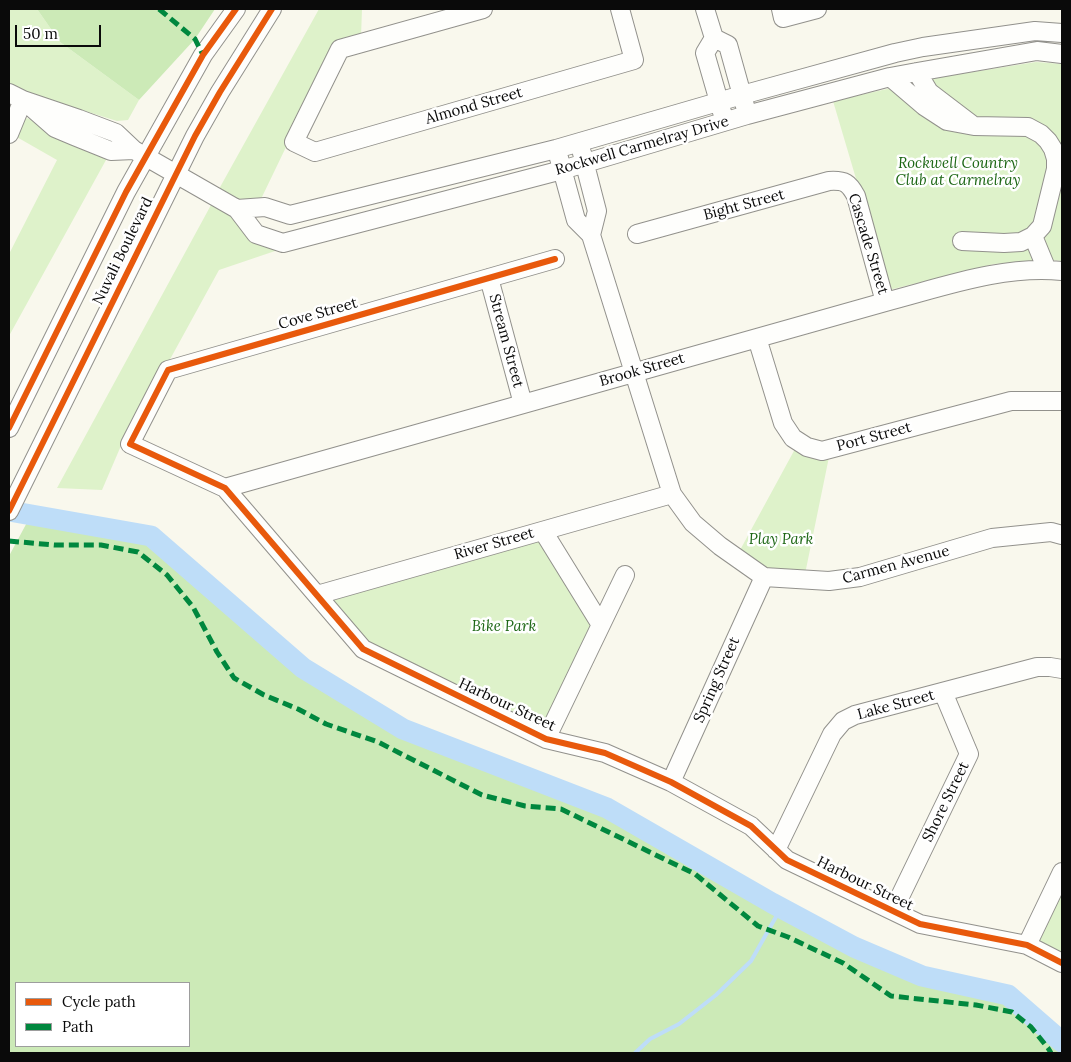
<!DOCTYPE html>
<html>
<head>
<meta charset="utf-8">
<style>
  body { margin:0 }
  #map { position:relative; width:1071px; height:1062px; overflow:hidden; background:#f9f8ed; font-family:Lora,serif }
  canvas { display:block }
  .frame { position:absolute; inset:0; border:10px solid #0a0a0a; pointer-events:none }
  .legend { position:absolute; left:15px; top:982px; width:175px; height:65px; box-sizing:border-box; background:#fff; border:1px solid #9d9d9d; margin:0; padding:6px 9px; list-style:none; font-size:15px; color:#0a0a0a }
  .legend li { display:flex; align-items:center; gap:10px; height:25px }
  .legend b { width:25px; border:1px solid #9d9d9d }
  .scale { position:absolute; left:15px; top:25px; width:86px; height:22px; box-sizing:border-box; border:2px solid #0a0a0a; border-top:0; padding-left:6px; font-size:15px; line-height:18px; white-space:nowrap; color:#0a0a0a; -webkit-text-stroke:4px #fff; paint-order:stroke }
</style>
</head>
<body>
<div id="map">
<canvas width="1071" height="1062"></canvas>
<div class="frame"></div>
<ul class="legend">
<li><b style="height:6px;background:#e8590c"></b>Cycle path</li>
<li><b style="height:6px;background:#00873e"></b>Path</li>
</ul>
<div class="scale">50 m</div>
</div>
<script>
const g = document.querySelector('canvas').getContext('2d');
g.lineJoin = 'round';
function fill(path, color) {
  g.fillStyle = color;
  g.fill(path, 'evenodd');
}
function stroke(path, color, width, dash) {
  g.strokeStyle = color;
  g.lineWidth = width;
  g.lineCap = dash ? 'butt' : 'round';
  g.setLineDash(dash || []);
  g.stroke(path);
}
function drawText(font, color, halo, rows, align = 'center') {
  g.font = font + ' Lora,serif';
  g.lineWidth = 5;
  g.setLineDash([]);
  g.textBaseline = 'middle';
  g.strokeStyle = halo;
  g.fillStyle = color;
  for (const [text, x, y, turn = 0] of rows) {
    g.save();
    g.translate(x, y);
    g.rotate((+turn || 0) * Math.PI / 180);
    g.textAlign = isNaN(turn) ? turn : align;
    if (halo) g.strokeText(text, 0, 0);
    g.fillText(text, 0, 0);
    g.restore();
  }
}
const green = new Path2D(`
  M 9,9 L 37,9 L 60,42 L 139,100 L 128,120 L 117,121 L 85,111 L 63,106 L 9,86 Z
  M 319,9 L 362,9 L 361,37 L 338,45 L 287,145 L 261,199 L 241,202 L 219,189 Z
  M 1036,62 L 1062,64 L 1062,261 L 1052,260 L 994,264 L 889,290 L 833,101 L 941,77 Z
  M 25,118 L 37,120 L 105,155 L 106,160 L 9,336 L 9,254 L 57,160 L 15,136 Z
  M 211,205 L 232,215 L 278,250 L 219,270 L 168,363 L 126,434 L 102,490 L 57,488 Z
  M 795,449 L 829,457 L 805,574 L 768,572 L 739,552 Z
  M 538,540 L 592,626 L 543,729 L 371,644 L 329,599 Z
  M 1062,885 L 1062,955 L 1037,941 Z`);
const forest = new Path2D(`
  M 37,9 L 215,9 L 195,39 L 139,100 L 60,42 Z
  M 31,515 L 151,536 L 303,668 L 403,729 L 607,808 L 781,908 L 854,947 L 922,976 L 1008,995 L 1062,1042 L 1062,1053 L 9,1053 L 9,556 ZM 16,983 L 189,983 L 189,1046 L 16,1046 Z`);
const stream = new Path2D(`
  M 635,1053 L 650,1039 L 679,1024 L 716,995 L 751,961 L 781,908`);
const river = new Path2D(`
  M 9,511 L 151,536 L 303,668 L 403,729 L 607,808 L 772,903 L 854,947 L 922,976 L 1008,995 L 1062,1042`);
const minor = new Path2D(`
  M 483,9 L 340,49 L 294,142 L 315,152 L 634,60 L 620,9
  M 705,9 L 714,38 L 728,45 L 745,106
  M 781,9 L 783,18 L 817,9
  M 714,38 L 705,53 L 722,112
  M 917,72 L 929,92 L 971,124
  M 890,77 L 924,106 L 947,121 L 974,126 L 1028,127 L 1041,134 L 1048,141 L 1053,149 L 1056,159 L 1056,169 L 1042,226 L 1033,236 L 1021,242 L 1004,243 L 962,241
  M 9,93 L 23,100 L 79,119 L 116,133 L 134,150 L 237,209 L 256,234 L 283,243 L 562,170 L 747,115 L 890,77 L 917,72 L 1037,51 L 1062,54
  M 31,107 L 55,128 L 74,136 L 111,151 L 134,150
  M 9,134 L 23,100
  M 582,153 L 597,211 L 591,235
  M 559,158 L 576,220 L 591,235 L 672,494 L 693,523 L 720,546 L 764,577 L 829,581 L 860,577 L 992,538 L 1051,532 L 1062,535
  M 237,209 L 265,207 L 290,215 L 556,149 L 742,95 L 895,53 L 923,47 L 1035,31 L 1062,33
  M 637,234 L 829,181 C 845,180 849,183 856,196 L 885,302
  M 1033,236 L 1047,270
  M 555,259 L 168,370 L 130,444 L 225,488 L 363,649 L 546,739 L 605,753 L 671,782 L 751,826 L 787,860 L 920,924 L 1027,945 L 1062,963
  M 489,278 L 523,404
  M 757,338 L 783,423 L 793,438 L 807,447 L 822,451 L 1011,401 L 1062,401
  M 9,428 L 126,192 L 203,55 L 236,9
  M 225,488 L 885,302 C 943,287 1002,265 1062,271
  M 9,511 L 195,136 L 220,92 L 272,9
  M 543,531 L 601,625
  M 317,595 L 672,494
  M 546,739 L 625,575
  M 671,782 L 764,577
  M 776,850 L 832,734 L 843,721 L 855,715 L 1037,667 L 1050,667 L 1062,669
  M 893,911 L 969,754 L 943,692
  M 1027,945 L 1062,872`);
const quiet = new Path2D(`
  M 159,9 L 195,39 L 203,55
  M 9,541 L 54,545 L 101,545 L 138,552 L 167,575 L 193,607 L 217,652 L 234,678 L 264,695 L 298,709 L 326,724 L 378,742 L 482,795 L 525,806 L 561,809 L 695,874 L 758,926 L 788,937 L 843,963 L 891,996 L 976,1005 L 1012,1012 L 1031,1027 L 1048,1048 L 1051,1053`);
const cycleway = new Path2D(`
  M 555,259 L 168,370 L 130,444 L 225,488 L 363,649 L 546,739 L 605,753 L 671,782 L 751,826 L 787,860 L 920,924 L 1027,945 L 1062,963
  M 9,428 L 126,192 L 203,55 L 236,9
  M 9,511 L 195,136 L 220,92 L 272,9`);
const streetNames = [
  ["Almond Street",474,106,-16],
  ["Rockwell Carmelray Drive",642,146,-16],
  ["Bight Street",744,205,-15],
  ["Cascade Street",868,244,73],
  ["Nuvali Boulevard",123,251,-64],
  ["Cove Street",318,314,-16],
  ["Stream Street",506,341,75],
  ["Brook Street",642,370,-16],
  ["Port Street",874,437,-15],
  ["River Street",494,544,-16],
  ["Carmen Avenue",896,565,-15],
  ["Spring Street",717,680,-66],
  ["Harbour Street",507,705,25],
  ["Lake Street",896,705,-15],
  ["Shore Street",946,802,-64],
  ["Harbour Street",865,884,26]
];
const parkNames = [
  ["Rockwell Country",958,164],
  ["Club at Carmelray",958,181],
  ["Play Park",781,540],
  ["Bike Park",504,627]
];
fill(green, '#def2ca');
fill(forest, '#cceab7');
stroke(stream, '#beddf8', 4);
stroke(river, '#beddf8', 21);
stroke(minor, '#92918c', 20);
stroke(minor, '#fefefc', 18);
stroke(quiet, '#00873e', 5, [10, 5]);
stroke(cycleway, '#e8590c', 6);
drawText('15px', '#0a0a0a', '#fff', streetNames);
drawText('italic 15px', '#1d6715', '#fff', parkNames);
</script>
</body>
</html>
